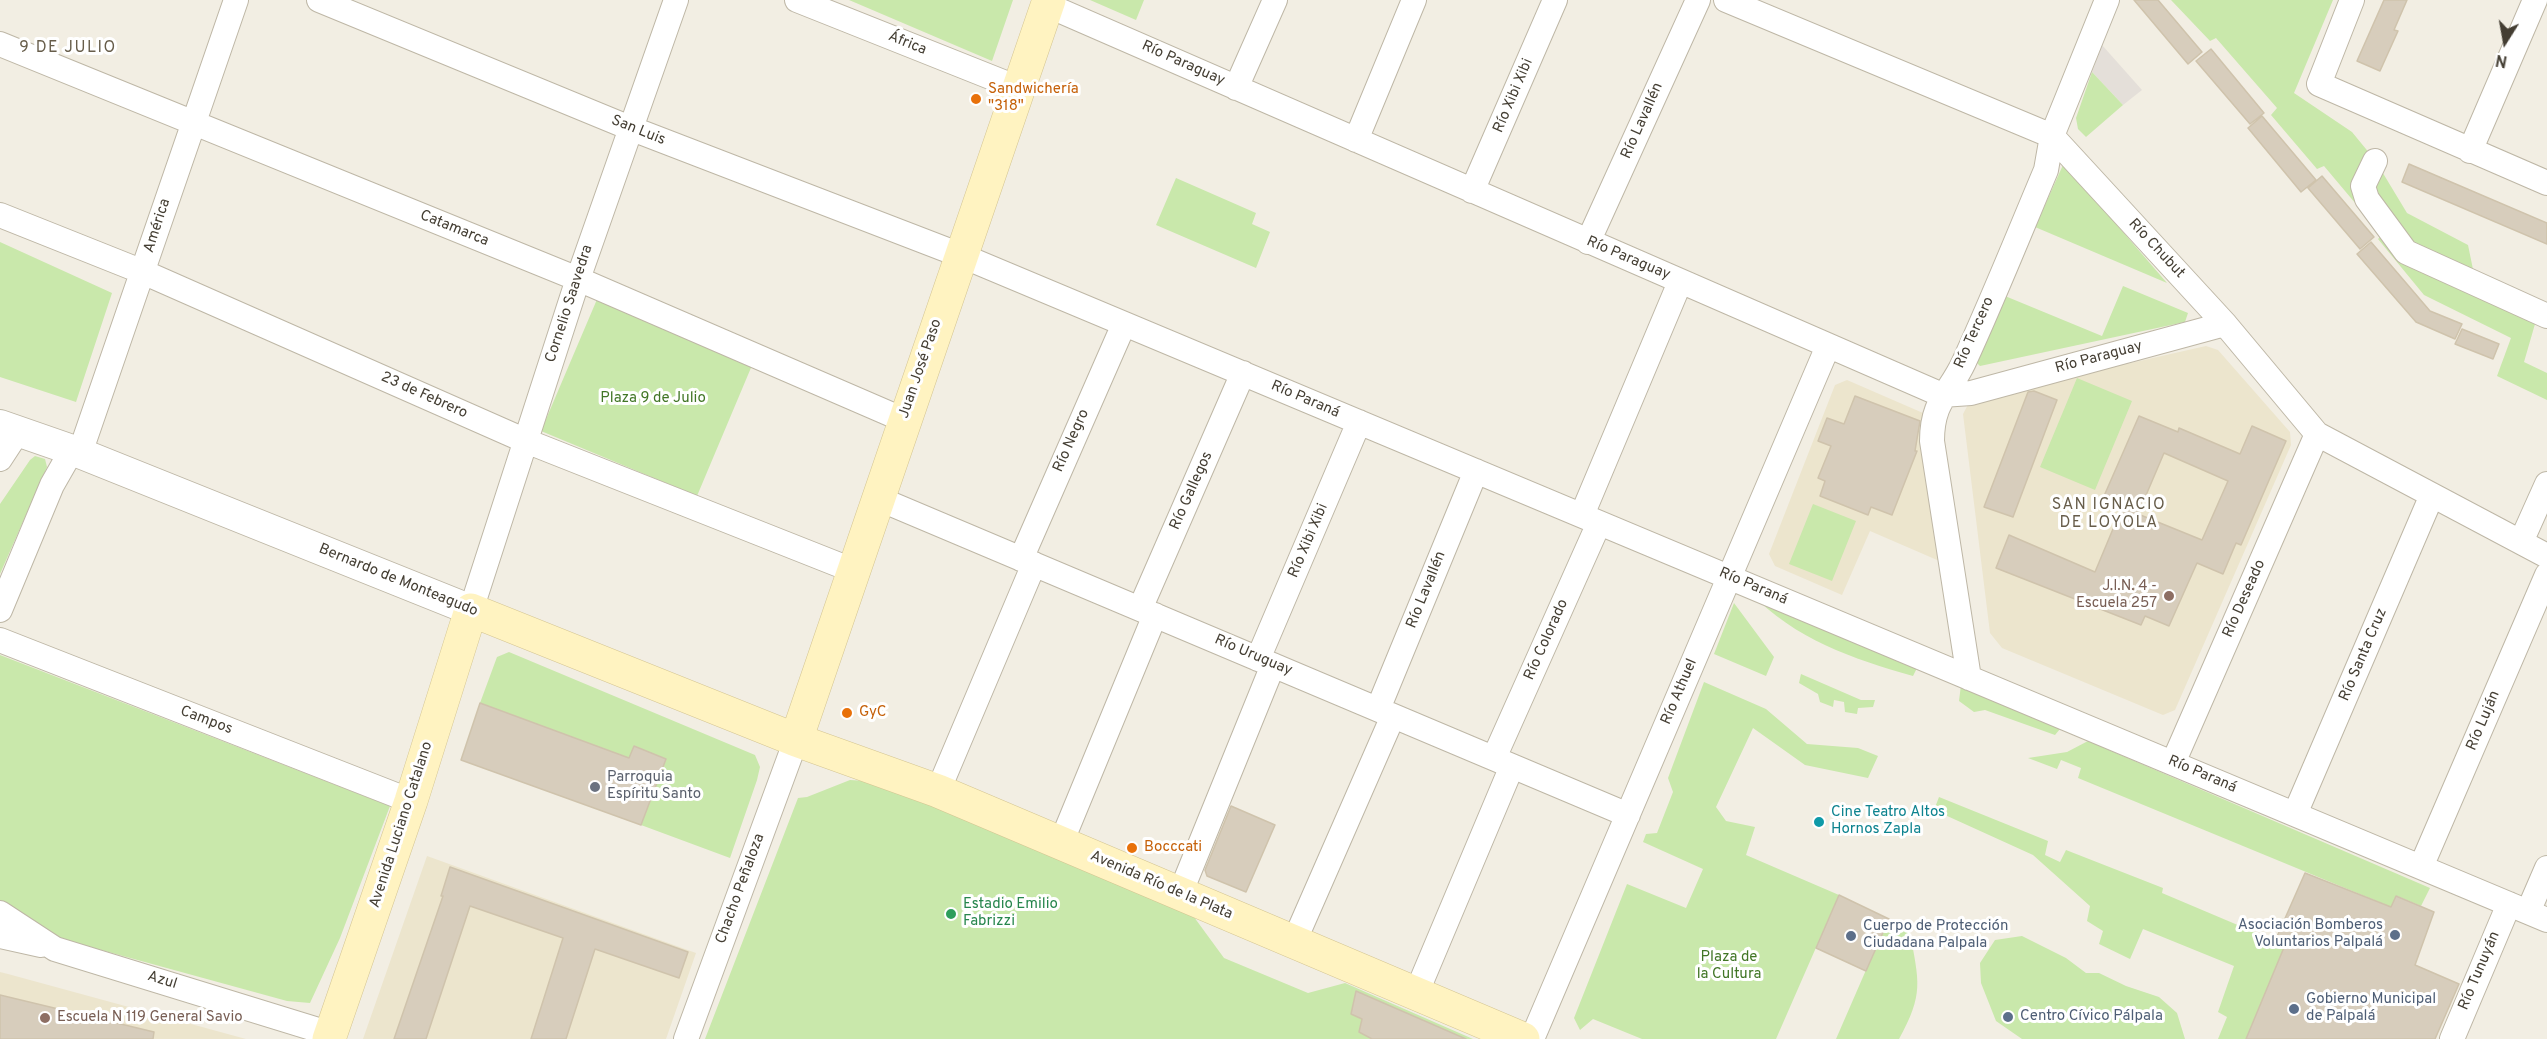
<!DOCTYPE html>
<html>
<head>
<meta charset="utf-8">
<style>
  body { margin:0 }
  #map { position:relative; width:2547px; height:1039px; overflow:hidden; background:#f2eee3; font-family:Overpass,sans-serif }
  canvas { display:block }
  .north { position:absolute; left:2475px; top:12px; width:60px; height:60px; -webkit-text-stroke:4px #fff; paint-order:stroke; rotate:191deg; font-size:16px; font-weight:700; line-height:24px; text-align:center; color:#443e33 }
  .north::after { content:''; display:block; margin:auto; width:21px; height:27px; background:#443e33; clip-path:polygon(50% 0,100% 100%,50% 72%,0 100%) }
</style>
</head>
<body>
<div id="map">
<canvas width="2547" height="1039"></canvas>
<div class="north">N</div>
</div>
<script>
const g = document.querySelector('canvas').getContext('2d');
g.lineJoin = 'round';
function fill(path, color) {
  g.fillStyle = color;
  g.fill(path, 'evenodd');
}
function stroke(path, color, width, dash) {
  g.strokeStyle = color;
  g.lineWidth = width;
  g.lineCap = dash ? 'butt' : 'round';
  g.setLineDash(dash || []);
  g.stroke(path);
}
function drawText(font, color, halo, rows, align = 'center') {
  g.font = font + ' Overpass,sans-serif';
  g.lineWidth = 6;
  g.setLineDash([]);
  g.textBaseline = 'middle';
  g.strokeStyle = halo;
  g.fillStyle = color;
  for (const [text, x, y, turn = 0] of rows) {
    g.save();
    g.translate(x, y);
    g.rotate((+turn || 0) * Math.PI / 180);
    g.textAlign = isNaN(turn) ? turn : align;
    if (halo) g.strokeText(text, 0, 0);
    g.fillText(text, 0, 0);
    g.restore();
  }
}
const industrial = new Path2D(`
  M 2102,45 L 2142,90 L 2123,105 L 2092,72 Z`);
const education = new Path2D(`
  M 2206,346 L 2218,350 L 2290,432 L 2291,445 L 2175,710 L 2163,715 L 2002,648 L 1990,633 L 1963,414 L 1971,399 Z
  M 1847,380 L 1923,413 L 1931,430 L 1951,566 L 1870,531 L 1842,595 L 1775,566 L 1769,554 L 1835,385 Z
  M 427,856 L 696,953 L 666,1039 L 363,1039 Z
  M 0,972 L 8,974 L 246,1039 L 0,1039 Z`);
const green = new Path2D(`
  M 849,0 L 1013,0 L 992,61 Z
  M 1090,0 L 1144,0 L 1136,20 Z
  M 2171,0 L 2333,0 L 2294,93 L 2352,132 L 2375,160 L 2407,213 L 2468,245 L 2476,284 L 2513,307 L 2535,324 L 2524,362 L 2547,373 L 2547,400 L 2497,376 L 2511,338 L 2424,295 L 2378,239 L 2382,235 L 2324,166 L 2317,169 L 2271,115 L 2277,108 L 2216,38 L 2210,41 Z
  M 2092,72 L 2123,105 L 2086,137 L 2078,129 L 2076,118 Z
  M 2063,165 L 2066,166 L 2167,283 L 2035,227 Z
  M 1176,178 L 1256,213 L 1252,224 L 1270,232 L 1256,268 L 1156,225 Z
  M 0,242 L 112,293 L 76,402 L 0,377 Z
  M 2123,286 L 2188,313 L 2185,322 L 1980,366 L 1977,363 L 2005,296 L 2102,336 Z
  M 598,297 L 753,363 L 697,496 L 541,431 Z
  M 2077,378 L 2132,401 L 2095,490 L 2040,467 Z
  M 35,456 L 45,459 L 47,467 L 0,574 L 0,504 L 30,460 Z
  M 1813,504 L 1856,521 L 1832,581 L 1789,564 Z
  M 1750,592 L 1918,666 L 1913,676 C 1853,659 1794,639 1750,592 Z
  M 1734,603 L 1774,657 L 1766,676 L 1714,654 Z
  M 509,652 L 755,755 L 760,767 L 757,780 L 730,858 L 641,825 L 666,759 L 634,746 L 629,758 L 480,703 L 497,657 Z
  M 0,655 L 390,806 L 340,938 L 310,1003 L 287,1001 L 50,936 L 0,902 Z
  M 1801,674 L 1861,700 L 1875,700 L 1873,707 L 1858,708 L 1857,714 L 1845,712 L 1844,702 L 1834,700 L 1833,707 L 1820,702 L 1818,694 L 1799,683 Z
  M 1704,682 L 1766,709 L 1807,744 L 1858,748 L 1878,756 L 1868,778 L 1805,765 L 1753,728 L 1716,807 L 1726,821 L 1755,827 L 1746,855 L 1839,895 L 1776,1039 L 1642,1039 L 1593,1019 L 1580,1030 L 1574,1018 L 1627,884 L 1686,908 L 1703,869 L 1643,842 L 1646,834 L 1657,833 L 1673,792 L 1668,778 Z
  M 1961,685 L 2060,729 L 2055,735 L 1985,710 L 1974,712 L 1959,701 Z
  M 2088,741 L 2430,888 L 2421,906 L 2397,896 L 2391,907 L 2078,778 L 2081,768 L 2061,760 L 2057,769 L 2028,758 L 2067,752 Z
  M 850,780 L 882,782 L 1194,917 L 1224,958 L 1308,993 L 1345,983 L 1473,1039 L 705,1039 L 798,798 L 807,797 Z
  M 1939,797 L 2048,841 L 2045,855 L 2060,862 L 2066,850 L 2163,888 L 2162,893 L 2285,945 L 2246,1039 L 2218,1039 L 2227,1017 L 2218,1012 L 2234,966 L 2143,929 L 2130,959 L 2099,944 L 2103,931 L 2087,921 L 2090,906 L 2033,855 L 1934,810 Z
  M 1886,924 L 1910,933 C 1919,982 1924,994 1899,1039 L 1836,1039 Z
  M 2022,936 L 2066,958 L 2086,973 L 2099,973 L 2126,986 L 2159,997 L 2177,1013 L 2185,1039 L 2022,1039 L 1996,1021 L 1981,983 L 1980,963 L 1995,940 Z`);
const building = new Path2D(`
  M 2134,0 L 2158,0 L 2202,52 L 2188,64 Z
  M 2384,0 L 2407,0 L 2394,30 L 2398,31 L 2380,71 L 2357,61 Z
  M 2211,49 L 2264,113 L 2250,124 L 2196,61 Z
  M 2262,116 L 2316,180 L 2301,192 L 2248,128 Z
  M 2409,164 L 2547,223 L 2547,244 L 2402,182 Z
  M 2322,176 L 2374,237 L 2360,249 L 2308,188 Z
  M 2371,242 L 2430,311 L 2462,324 L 2455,339 L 2416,322 L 2357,254 Z
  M 2462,329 L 2499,344 L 2493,359 L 2455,344 Z
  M 2034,391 L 2057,400 L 2013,517 L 1984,507 L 2028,392 Z
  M 1855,396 L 1920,421 L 1915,451 L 1917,451 L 1892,515 L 1871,507 L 1868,515 L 1820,496 L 1825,481 L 1818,478 L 1831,446 L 1818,441 L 1827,418 L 1844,424 Z
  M 2139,416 L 2178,432 L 2179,428 L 2240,454 L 2252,426 L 2286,441 L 2241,545 L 2236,543 L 2223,574 L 2197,563 L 2169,626 L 2145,616 L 2141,625 L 1996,568 L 2009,535 L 2095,572 L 2123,505 L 2104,496 ZM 2164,453 L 2228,481 L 2202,540 L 2138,514 Z
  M 480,703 L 629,758 L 634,746 L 666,759 L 641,825 L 461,760 Z
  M 1231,806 L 1275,825 L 1246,892 L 1207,876 L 1205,870 Z
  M 450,867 L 688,952 L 679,978 L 595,949 L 566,1039 L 531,1039 L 563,938 L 470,906 L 426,1039 L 394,1039 L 443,896 L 441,896 Z
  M 2305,873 L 2391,907 L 2396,896 L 2434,912 L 2415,965 L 2459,984 L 2435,1039 L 2246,1039 L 2285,945 L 2275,941 Z
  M 1839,895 L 1889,919 L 1866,971 L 1816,948 Z
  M 1356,991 L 1466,1039 L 1372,1039 L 1359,1032 L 1362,1019 L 1351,1014 Z
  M 0,995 L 154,1032 L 153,1039 L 0,1039 Z`);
const minor = new Path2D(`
  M 319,0 L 630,128 L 960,255 L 2547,920
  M 797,0 L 1018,88
  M 1726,0 L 2052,136 L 2225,324 L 2317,434 L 2547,556
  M 2352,0 L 2319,84 L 2547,183
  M 1047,5 L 1942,395 L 1971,393 L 2225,324
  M 0,44 L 578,279 L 904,420
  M 1236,88 L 1275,0
  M 1356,140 L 1414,0
  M 2470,151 L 2535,0
  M 2375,161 L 2363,186 L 2367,199 L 2406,252 L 2547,316
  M 1472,191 L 1555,0
  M 0,215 L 143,272 L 526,441 L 852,570
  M 1588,242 L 1698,0
  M 80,453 L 236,0
  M 0,459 L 17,433
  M 877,498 L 1628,815
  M 1582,515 L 1680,282
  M 2521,542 L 2547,484
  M 1021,559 L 1124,324
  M 1140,609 L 1243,373
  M 0,610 L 52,485 L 72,450
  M 471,610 L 578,279 L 676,0
  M 0,640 L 411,801
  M 1258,659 L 1359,422
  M 1969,678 L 1932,441 C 1932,401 1949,394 1964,362 C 1993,299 2019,234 2046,170 L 2052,136 L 2107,0
  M 1378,709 L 1476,471
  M 1494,758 L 1599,523
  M 2173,763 L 2317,434
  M 938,791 L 1034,564
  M 2295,814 L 2432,495
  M 1061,843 L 1155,615
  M 2421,867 L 2547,575
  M 1180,894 L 1273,665
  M 2528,912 L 2547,868
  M 0,913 L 55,949 L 331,1034
  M 0,936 L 41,945
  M 1294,942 L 1393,716
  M 1416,994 L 1512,766
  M 686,1039 L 796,740
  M 1532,1039 L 1828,346
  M 2452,1039 L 2509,904`);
const tertiary = new Path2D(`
  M 0,425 L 72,450 L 471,610`);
const secondary = new Path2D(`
  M 796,740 L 1049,0
  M 329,1039 L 411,801 L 471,610 L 796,740 L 938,791 L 1523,1039`);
const markers = [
  [976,99,6,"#e8710a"],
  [2169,596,6,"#8d6e63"],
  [847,713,6,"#e8710a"],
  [595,787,6,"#6b7280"],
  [1819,822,6,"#0f9aa8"],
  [1132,848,6,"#e8710a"],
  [951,914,6,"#2e9e5b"],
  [2395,935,6,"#5c6f8a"],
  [1851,936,6,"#5c6f8a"],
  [2294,1009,6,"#5c6f8a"],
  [2008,1017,6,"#5c6f8a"],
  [45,1018,6,"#8d6e63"]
];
const streetNames = [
  ["África",907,44,22],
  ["Río Paraguay",1183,64,24],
  ["Río Xibi Xibi",1514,96,-67],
  ["Río Lavallén",1643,121,-66],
  ["San Luis",638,131,22],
  ["América",158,226,-72],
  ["Catamarca",454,229,22],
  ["Río Chubut",2156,249,47],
  ["Río Paraguay",1628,259,23],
  ["Cornelio Saavedra",570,304,-72],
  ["Río Tercero",1975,333,-66],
  ["Río Paraguay",2099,358,-15],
  ["Juan José Paso",921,369,-71],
  ["23 de Febrero",424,396,24],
  ["Río Paraná",1305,400,23],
  ["Río Negro",1072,441,-66],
  ["Río Gallegos",1192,491,-66],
  ["Río Xibi Xibi",1309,541,-67],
  ["Bernardo de Monteagudo",398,581,22],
  ["Río Paraná",1753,587,23],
  ["Río Lavallén",1427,590,-68],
  ["Río Deseado",2245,599,-66],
  ["Río Colorado",1547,640,-66],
  ["Río Santa Cruz",2364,655,-67],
  ["Río Uruguay",1253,656,23],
  ["Río Athuel",1680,692,-67],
  ["Campos",206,721,21],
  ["Río Luján",2484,721,-67],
  ["Río Paraná",2202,775,23],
  ["Avenida Luciano Catalano",402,825,-72],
  ["Avenida Río de la Plata",1161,886,23],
  ["Chacho Peñaloza",741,889,-70],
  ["Río Tunuyán",2480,971,-67],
  ["Azul",162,981,17]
];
const foodNames = [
  ["Sandwichería",988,90],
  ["\"318\"",988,107],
  ["GyC",859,713],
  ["Bocccati",1144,848]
];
const parkNames = [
  ["Plaza 9 de Julio",653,399],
  ["Plaza de",1729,958],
  ["la Cultura",1729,975]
];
const educationNames = [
  ["J.I.N. 4 -",2157,587],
  ["Escuela 257",2157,604],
  ["Escuela N 119 General Savio",57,1018,"left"]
];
const worshipNames = [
  ["Parroquia",607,778],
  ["Espíritu Santo",607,795]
];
const cultureNames = [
  ["Cine Teatro Altos",1831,813],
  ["Hornos Zapla",1831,830]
];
const leisureNames = [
  ["Estadio Emilio",963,905],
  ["Fabrizzi",963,922]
];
const serviceNames = [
  ["Asociación Bomberos",2383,926,"right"],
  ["Voluntarios Palpalá",2383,943,"right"],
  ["Cuerpo de Protección",1863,927],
  ["Ciudadana Palpala",1863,944],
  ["Gobierno Municipal",2306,1000],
  ["de Palpalá",2306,1017],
  ["Centro Cívico Pálpala",2020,1017]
];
const neighbourhoodNames = [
  ["9 DE JULIO",68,49],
  ["SAN IGNACIO",2109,506],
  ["DE LOYOLA",2109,524]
];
fill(industrial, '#e4dfd9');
fill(education, '#ece5cd');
fill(green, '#c9e8ab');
fill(building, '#d7cdbc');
stroke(building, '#cfc3ac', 1.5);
stroke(minor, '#beb7a6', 26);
stroke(tertiary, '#beb7a6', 32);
stroke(secondary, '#d4c592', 34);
stroke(minor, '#fff', 24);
stroke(tertiary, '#fff', 30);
stroke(secondary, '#fff3c1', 33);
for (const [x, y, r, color] of markers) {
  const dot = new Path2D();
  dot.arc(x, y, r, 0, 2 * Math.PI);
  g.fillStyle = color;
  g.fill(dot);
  stroke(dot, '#fff', 2);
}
drawText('15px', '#443e33', '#fff', streetNames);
drawText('15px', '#c56008', '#fff', foodNames, 'left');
drawText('15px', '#417626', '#fff', parkNames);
drawText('15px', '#785e54', '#fff', educationNames, 'right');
drawText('15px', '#5b616d', '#fff', worshipNames, 'left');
drawText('15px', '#0d838f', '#fff', cultureNames, 'left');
drawText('15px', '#27864d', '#fff', leisureNames, 'left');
drawText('15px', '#4e5e75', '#fff', serviceNames, 'left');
g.letterSpacing = '1.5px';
drawText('16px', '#675d4a', '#fff', neighbourhoodNames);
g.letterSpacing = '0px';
</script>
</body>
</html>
